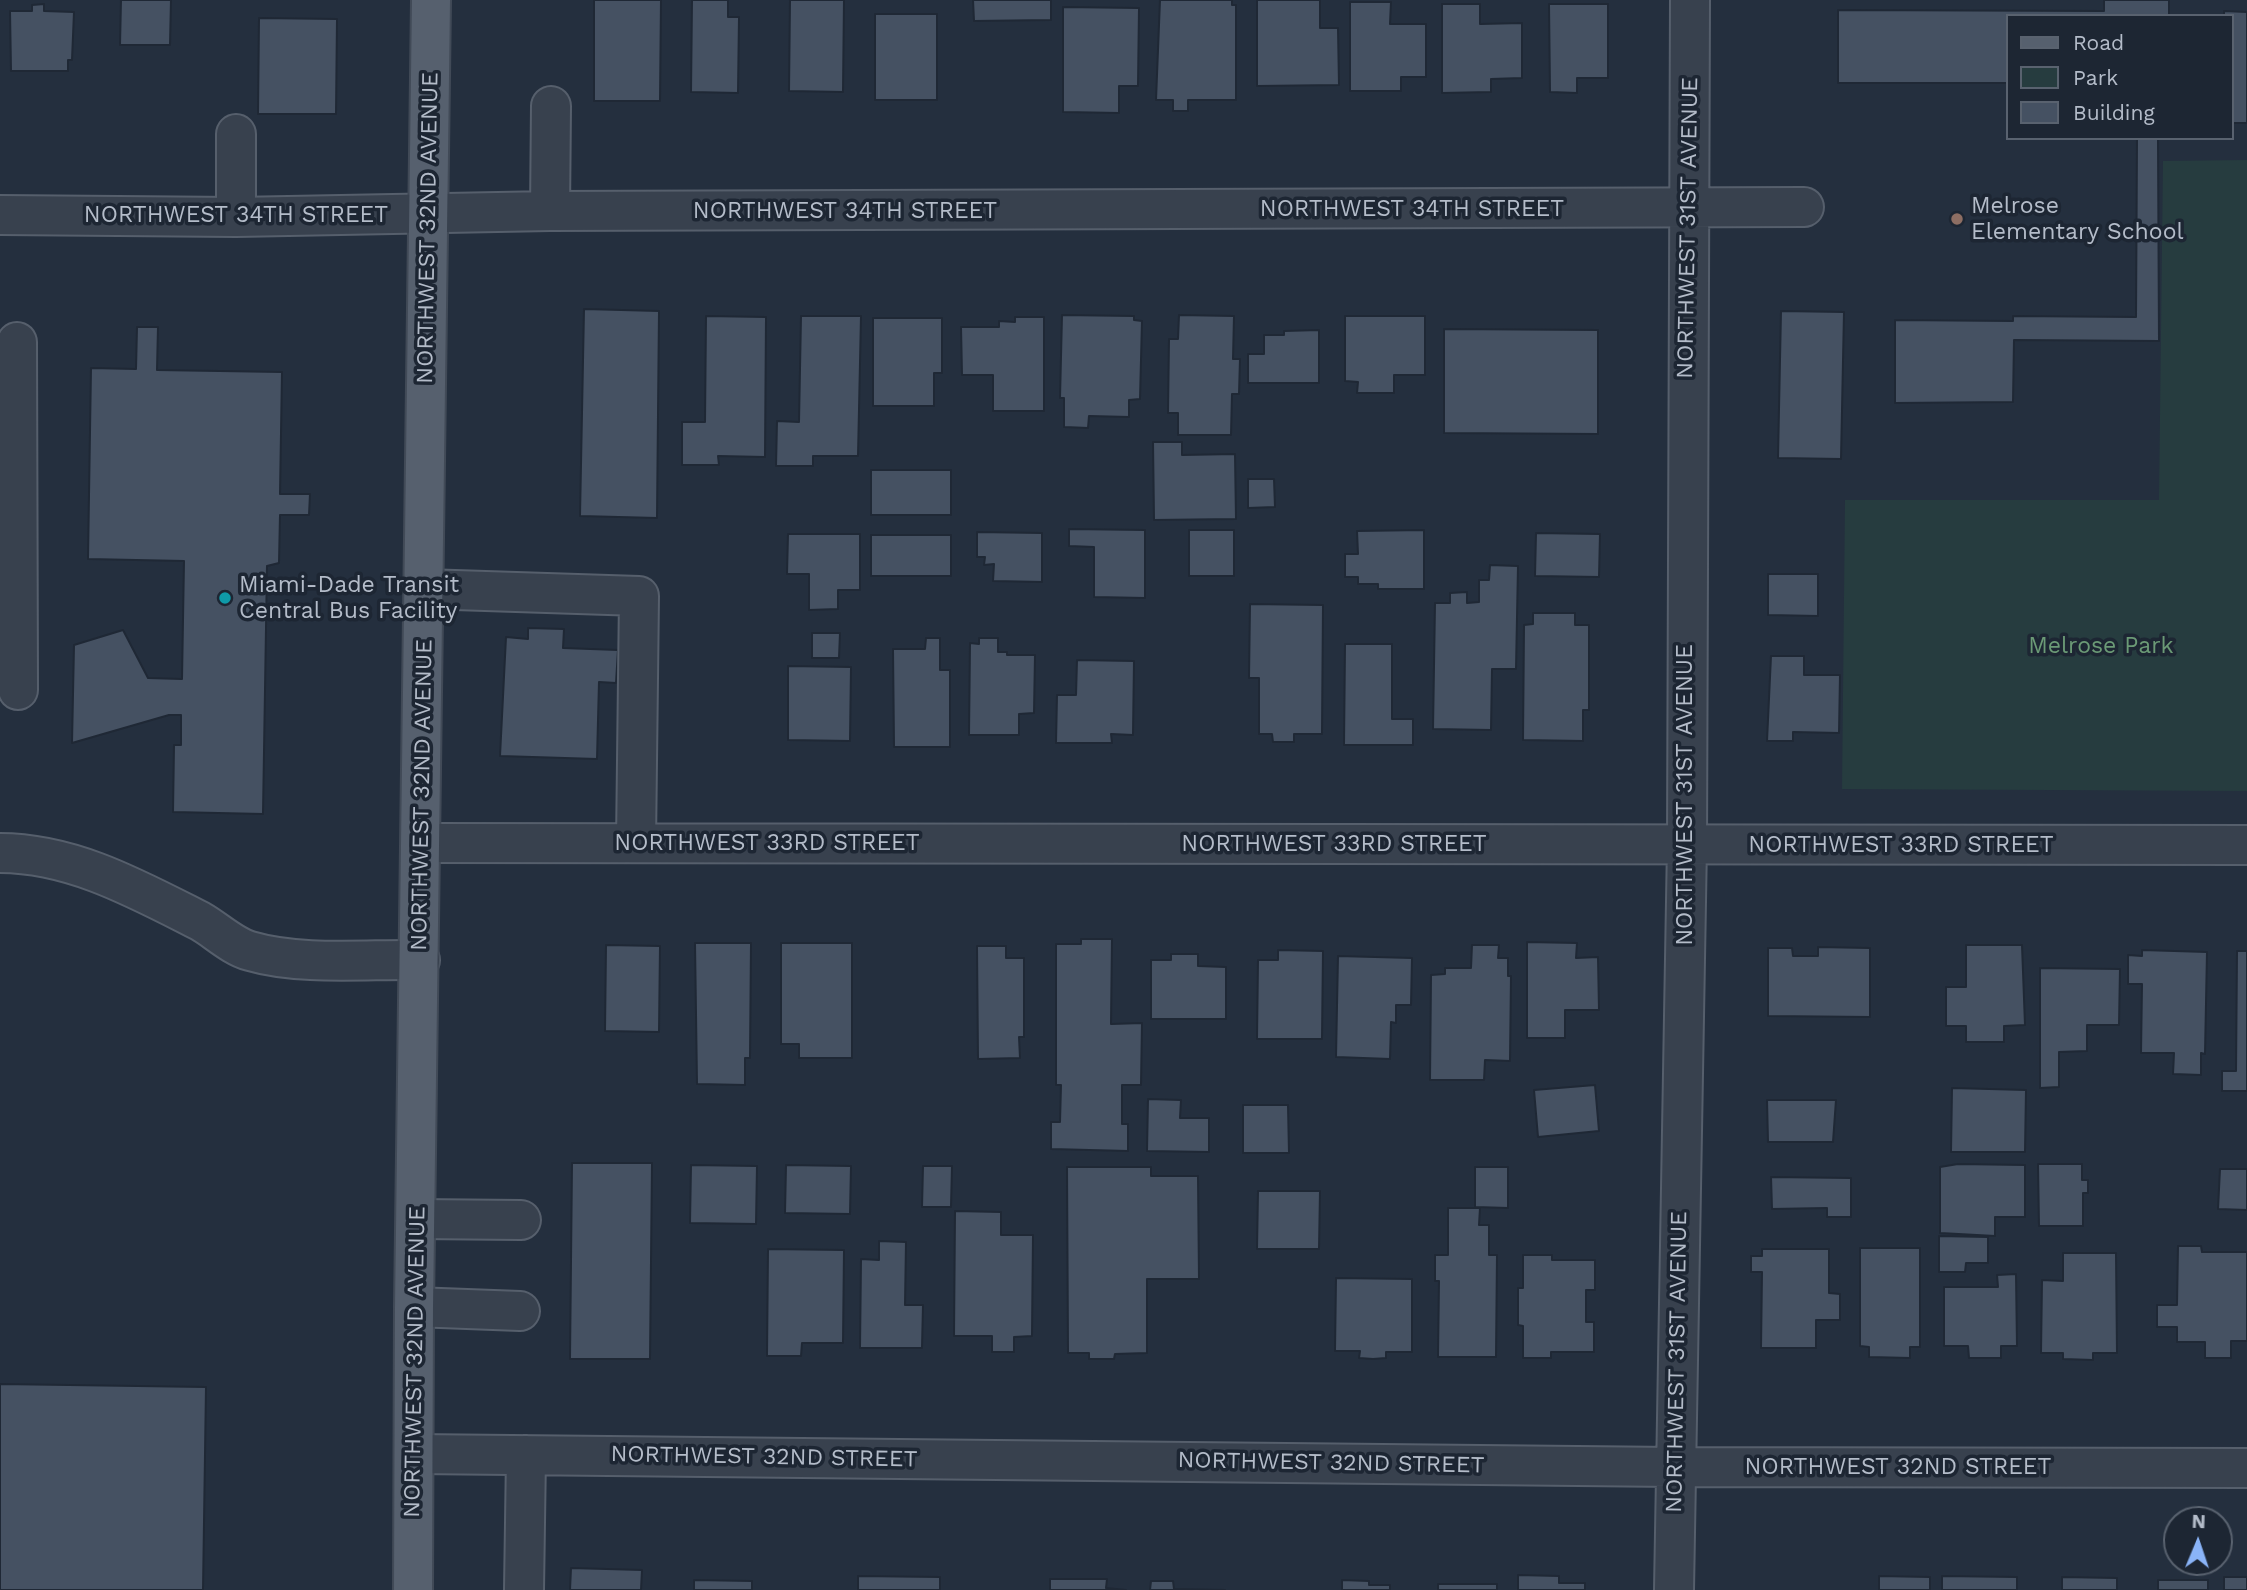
<!DOCTYPE html>
<html>
<head>
<meta charset="utf-8">
<style>
  body { margin:0 }
  #map { position:relative; width:2247px; height:1590px; overflow:hidden; background:#242f3e; font-family:"Work Sans",sans-serif }
  canvas { display:block }
  .legend { position:absolute; left:2006px; top:14px; width:228px; height:126px; box-sizing:border-box; background:#1d2633; border:2px solid #59626f; margin:0; padding:9px 12px; list-style:none; font-size:21px; color:#b4bcc9 }
  .legend li { display:flex; align-items:center; gap:14px; height:35px }
  .legend b { width:35px; border:2px solid #59626f }
  .north { position:absolute; left:2163px; top:1506px; width:70px; height:70px; box-sizing:border-box; background:#1d2633; border:2px solid #59626f; border-radius:50%; rotate:2deg; font-size:19px; font-weight:700; line-height:28px; text-align:center; color:#b4bcc9 }
  .north::after { content:''; display:block; margin:auto; width:24px; height:32px; background:#8ab4f8; clip-path:polygon(50% 0,100% 100%,50% 72%,0 100%) }
</style>
</head>
<body>
<div id="map">
<canvas width="2247" height="1590"></canvas>
<ul class="legend">
<li><b style="height:9px;background:#56606e"></b>Road</li>
<li><b style="height:19px;background:#263c3f"></b>Park</li>
<li><b style="height:19px;background:#455162"></b>Building</li>
</ul>
<div class="north">N</div>
</div>
<script>
const g = document.querySelector('canvas').getContext('2d');
g.lineJoin = 'round';
function fill(path, color) {
  g.fillStyle = color;
  g.fill(path, 'evenodd');
}
function stroke(path, color, width, dash) {
  g.strokeStyle = color;
  g.lineWidth = width;
  g.lineCap = dash ? 'butt' : 'round';
  g.setLineDash(dash || []);
  g.stroke(path);
}
function drawText(font, color, halo, rows, align = 'center') {
  g.font = font + ' "Work Sans",sans-serif';
  g.lineWidth = 7;
  g.setLineDash([]);
  g.textBaseline = 'middle';
  g.strokeStyle = halo;
  g.fillStyle = color;
  for (const [text, x, y, turn = 0] of rows) {
    g.save();
    g.translate(x, y);
    g.rotate((+turn || 0) * Math.PI / 180);
    g.textAlign = isNaN(turn) ? turn : align;
    if (halo) g.strokeText(text, 0, 0);
    g.fillText(text, 0, 0);
    g.restore();
  }
}
const green = new Path2D(`
  M 2247,160 L 2247,791 L 1842,789 L 1845,500 L 2159,500 L 2163,161 Z`);
const building = new Path2D(`
  M 121,0 L 171,0 L 170,45 L 120,45 Z
  M 594,0 L 661,0 L 660,101 L 594,101 Z
  M 692,0 L 728,0 L 728,17 L 739,17 L 738,93 L 691,92 Z
  M 790,0 L 844,0 L 843,92 L 789,91 Z
  M 973,0 L 1051,0 L 1051,20 L 974,21 Z
  M 1160,0 L 1232,0 L 1232,5 L 1236,5 L 1236,100 L 1188,100 L 1188,111 L 1173,111 L 1173,100 L 1156,100 Z
  M 1257,0 L 1320,0 L 1320,28 L 1338,28 L 1339,85 L 1257,86 Z
  M 2104,0 L 2169,0 L 2169,16 L 2007,16 L 2007,83 L 1838,83 L 1838,10 L 2104,11 Z
  M 1350,2 L 1391,2 L 1390,24 L 1426,24 L 1426,77 L 1401,77 L 1401,91 L 1350,91 Z
  M 44,4 L 44,11 L 74,12 L 72,60 L 68,60 L 68,71 L 11,71 L 10,11 L 32,11 L 32,5 Z
  M 1442,4 L 1480,4 L 1480,24 L 1522,23 L 1522,78 L 1491,79 L 1491,92 L 1442,93 Z
  M 1549,4 L 1608,4 L 1608,78 L 1577,78 L 1577,93 L 1550,92 Z
  M 1063,7 L 1139,8 L 1138,86 L 1119,86 L 1119,113 L 1063,112 Z
  M 2224,11 L 2247,12 L 2247,123 L 2231,123 L 2231,16 L 2224,16 Z
  M 875,14 L 937,14 L 937,100 L 875,100 Z
  M 259,18 L 337,19 L 336,114 L 258,114 Z
  M 2137,138 L 2158,138 L 2159,341 L 2014,340 L 2013,402 L 1895,403 L 1895,320 L 2013,321 L 2013,316 L 2136,317 Z
  M 584,309 L 659,311 L 657,518 L 580,516 Z
  M 1781,311 L 1844,312 L 1841,459 L 1778,458 Z
  M 1062,315 L 1134,316 L 1134,320 L 1142,321 L 1140,399 L 1129,400 L 1129,417 L 1089,416 L 1088,428 L 1064,427 L 1064,398 L 1060,398 Z
  M 1179,315 L 1234,316 L 1233,359 L 1240,359 L 1239,394 L 1232,394 L 1231,435 L 1178,435 L 1178,413 L 1168,413 L 1169,339 L 1178,339 Z
  M 706,316 L 766,317 L 765,457 L 718,456 L 719,465 L 682,465 L 682,422 L 705,422 Z
  M 801,316 L 861,316 L 858,456 L 813,456 L 813,466 L 776,466 L 777,421 L 799,422 Z
  M 1345,316 L 1425,316 L 1425,375 L 1394,375 L 1394,393 L 1357,393 L 1358,382 L 1345,381 Z
  M 1015,317 L 1044,317 L 1044,411 L 993,411 L 993,375 L 962,375 L 961,327 L 999,327 L 999,321 L 1015,322 Z
  M 873,318 L 942,318 L 942,373 L 934,373 L 934,406 L 873,406 Z
  M 137,327 L 158,327 L 157,370 L 282,372 L 280,494 L 310,494 L 309,515 L 280,515 L 279,563 L 267,566 L 263,814 L 173,812 L 174,745 L 181,745 L 181,715 L 169,715 L 72,743 L 74,645 L 123,630 L 148,678 L 182,679 L 184,561 L 88,559 L 91,368 L 136,369 Z
  M 1444,329 L 1598,330 L 1598,434 L 1444,433 Z
  M 1319,330 L 1319,383 L 1248,383 L 1248,354 L 1264,354 L 1264,335 L 1284,335 L 1284,331 Z
  M 1153,442 L 1182,442 L 1182,455 L 1235,454 L 1236,519 L 1154,520 Z
  M 871,470 L 951,470 L 951,515 L 871,515 Z
  M 1248,479 L 1274,479 L 1275,507 L 1248,508 Z
  M 1069,529 L 1145,530 L 1145,598 L 1094,597 L 1094,547 L 1069,546 Z
  M 1189,530 L 1234,530 L 1234,576 L 1189,576 Z
  M 1424,530 L 1424,589 L 1378,589 L 1378,584 L 1358,584 L 1358,577 L 1345,577 L 1345,554 L 1358,554 L 1357,531 Z
  M 977,532 L 1042,533 L 1042,582 L 993,581 L 994,564 L 984,565 L 985,557 L 977,557 Z
  M 1536,533 L 1600,534 L 1599,577 L 1535,576 Z
  M 788,534 L 860,534 L 860,590 L 838,590 L 838,609 L 809,610 L 809,574 L 787,574 Z
  M 871,535 L 951,535 L 951,576 L 871,576 Z
  M 1490,565 L 1518,566 L 1516,669 L 1492,669 L 1491,730 L 1433,729 L 1435,603 L 1450,603 L 1450,593 L 1467,592 L 1467,603 L 1479,602 L 1479,580 L 1489,580 Z
  M 1768,574 L 1818,574 L 1818,616 L 1768,615 Z
  M 1250,604 L 1323,605 L 1322,734 L 1294,734 L 1294,742 L 1273,742 L 1272,734 L 1259,734 L 1259,678 L 1249,678 Z
  M 1533,613 L 1575,613 L 1575,625 L 1589,625 L 1589,710 L 1583,710 L 1583,741 L 1523,740 L 1524,625 L 1533,624 Z
  M 528,628 L 564,629 L 563,648 L 618,650 L 616,683 L 599,682 L 597,759 L 500,756 L 506,637 L 528,639 Z
  M 812,633 L 840,633 L 839,658 L 812,658 Z
  M 926,638 L 940,638 L 940,670 L 950,670 L 950,747 L 894,747 L 893,649 L 925,649 Z
  M 979,638 L 998,638 L 998,652 L 1007,652 L 1007,655 L 1035,655 L 1034,713 L 1019,714 L 1019,735 L 969,735 L 970,643 L 979,644 Z
  M 1345,644 L 1392,644 L 1392,719 L 1413,719 L 1413,745 L 1344,745 Z
  M 1771,656 L 1804,656 L 1804,675 L 1840,675 L 1839,733 L 1793,732 L 1793,741 L 1767,741 Z
  M 1077,660 L 1134,661 L 1133,735 L 1111,734 L 1112,743 L 1056,743 L 1057,695 L 1076,695 Z
  M 788,666 L 851,667 L 850,741 L 788,740 Z
  M 1081,939 L 1112,939 L 1111,1024 L 1142,1023 L 1141,1085 L 1122,1085 L 1122,1124 L 1128,1124 L 1128,1151 L 1051,1149 L 1051,1122 L 1060,1122 L 1061,1085 L 1056,1085 L 1056,944 L 1081,944 Z
  M 1527,942 L 1577,943 L 1576,958 L 1598,957 L 1599,1010 L 1565,1010 L 1565,1038 L 1527,1038 Z
  M 695,943 L 751,943 L 750,1058 L 745,1058 L 745,1085 L 697,1084 Z
  M 781,943 L 852,943 L 852,1058 L 799,1058 L 799,1044 L 781,1044 Z
  M 606,945 L 660,946 L 659,1032 L 605,1031 Z
  M 1472,945 L 1499,945 L 1498,958 L 1508,958 L 1508,976 L 1511,976 L 1510,1061 L 1485,1060 L 1484,1080 L 1430,1080 L 1431,975 L 1445,974 L 1445,968 L 1471,968 Z
  M 1966,945 L 2022,945 L 2025,1025 L 2004,1026 L 2004,1042 L 1966,1042 L 1966,1026 L 1946,1026 L 1946,987 L 1966,987 Z
  M 977,946 L 1006,946 L 1006,958 L 1024,958 L 1024,1037 L 1019,1037 L 1020,1058 L 978,1059 Z
  M 1818,947 L 1870,948 L 1870,1017 L 1768,1016 L 1768,948 L 1792,948 L 1793,956 L 1818,956 Z
  M 1278,950 L 1323,951 L 1322,1039 L 1257,1039 L 1258,960 L 1278,960 Z
  M 2142,950 L 2207,952 L 2205,1054 L 2201,1053 L 2201,1075 L 2173,1074 L 2174,1053 L 2141,1053 L 2142,984 L 2128,984 L 2128,955 L 2142,956 Z
  M 2237,951 L 2247,951 L 2247,1091 L 2222,1091 L 2222,1071 L 2236,1071 Z
  M 1171,954 L 1198,954 L 1198,966 L 1226,967 L 1226,1019 L 1151,1019 L 1151,960 L 1171,960 Z
  M 1338,956 L 1412,958 L 1411,1005 L 1396,1005 L 1396,1023 L 1391,1022 L 1390,1059 L 1336,1057 Z
  M 2040,968 L 2120,969 L 2119,1025 L 2087,1025 L 2087,1051 L 2059,1052 L 2059,1087 L 2040,1088 Z
  M 1595,1085 L 1599,1131 L 1538,1137 L 1534,1090 Z
  M 1952,1088 L 2026,1090 L 2025,1152 L 1951,1152 Z
  M 1148,1099 L 1181,1100 L 1180,1118 L 1209,1118 L 1209,1152 L 1147,1151 Z
  M 1767,1100 L 1836,1100 L 1833,1142 L 1768,1142 Z
  M 1243,1105 L 1288,1105 L 1289,1153 L 1243,1153 Z
  M 572,1163 L 652,1163 L 650,1359 L 570,1359 Z
  M 1958,1164 L 2025,1165 L 2025,1217 L 1995,1217 L 1995,1236 L 1940,1233 L 1940,1167 Z
  M 2038,1164 L 2082,1164 L 2082,1180 L 2088,1180 L 2088,1193 L 2083,1193 L 2083,1226 L 2039,1226 Z
  M 691,1165 L 757,1166 L 756,1224 L 690,1223 Z
  M 786,1165 L 851,1166 L 850,1214 L 785,1213 Z
  M 923,1166 L 952,1166 L 951,1207 L 922,1207 Z
  M 1067,1167 L 1151,1167 L 1151,1176 L 1198,1176 L 1199,1279 L 1147,1279 L 1147,1353 L 1115,1354 L 1114,1359 L 1089,1359 L 1089,1353 L 1068,1353 Z
  M 1475,1167 L 1508,1167 L 1508,1208 L 1475,1207 Z
  M 2220,1169 L 2247,1169 L 2247,1210 L 2218,1209 Z
  M 1771,1177 L 1851,1178 L 1851,1217 L 1827,1217 L 1827,1208 L 1772,1209 Z
  M 1258,1191 L 1320,1191 L 1319,1249 L 1257,1249 Z
  M 1448,1208 L 1480,1208 L 1479,1225 L 1489,1225 L 1489,1255 L 1497,1255 L 1496,1357 L 1438,1357 L 1439,1281 L 1435,1281 L 1435,1255 L 1448,1255 Z
  M 955,1211 L 1001,1212 L 1001,1235 L 1033,1235 L 1032,1336 L 1014,1337 L 1014,1352 L 992,1352 L 992,1336 L 954,1336 Z
  M 1939,1236 L 1988,1237 L 1988,1263 L 1966,1263 L 1965,1272 L 1939,1272 Z
  M 879,1241 L 906,1242 L 905,1305 L 923,1305 L 922,1348 L 860,1348 L 861,1259 L 879,1260 Z
  M 2178,1246 L 2201,1246 L 2202,1252 L 2247,1252 L 2247,1341 L 2231,1341 L 2231,1358 L 2205,1358 L 2205,1342 L 2177,1342 L 2177,1327 L 2157,1327 L 2157,1305 L 2177,1305 Z
  M 1860,1248 L 1920,1248 L 1920,1347 L 1910,1347 L 1910,1358 L 1869,1357 L 1869,1347 L 1860,1346 Z
  M 768,1249 L 844,1250 L 843,1343 L 802,1343 L 801,1356 L 767,1356 Z
  M 1762,1249 L 1829,1249 L 1829,1293 L 1840,1294 L 1840,1320 L 1816,1320 L 1816,1348 L 1761,1348 L 1762,1272 L 1751,1272 L 1751,1256 L 1762,1256 Z
  M 2063,1253 L 2116,1253 L 2117,1353 L 2093,1353 L 2093,1360 L 2063,1359 L 2063,1353 L 2041,1353 L 2042,1280 L 2063,1281 Z
  M 1523,1255 L 1552,1255 L 1552,1260 L 1595,1260 L 1595,1290 L 1586,1290 L 1586,1322 L 1594,1322 L 1594,1352 L 1551,1352 L 1551,1358 L 1523,1358 L 1523,1326 L 1518,1325 L 1518,1288 L 1523,1288 Z
  M 2016,1274 L 2017,1346 L 2001,1346 L 2001,1358 L 1969,1358 L 1968,1346 L 1944,1346 L 1944,1287 L 1998,1287 L 1997,1275 Z
  M 1336,1278 L 1412,1279 L 1412,1352 L 1386,1352 L 1386,1358 L 1373,1359 L 1359,1358 L 1360,1351 L 1335,1351 Z
  M 0,1384 L 206,1387 L 203,1590 L 0,1590 Z
  M 571,1568 L 642,1570 L 641,1590 L 570,1590 Z
  M 1518,1575 L 1559,1576 L 1559,1583 L 1585,1583 L 1585,1590 L 1518,1590 Z
  M 858,1576 L 940,1577 L 940,1590 L 858,1590 Z
  M 1879,1576 L 1930,1577 L 1930,1590 L 1879,1590 Z
  M 1942,1576 L 2017,1577 L 2017,1590 L 1942,1590 Z
  M 2062,1577 L 2117,1578 L 2117,1590 L 2062,1590 Z
  M 2224,1577 L 2247,1577 L 2247,1590 L 2224,1590 Z
  M 1050,1579 L 1107,1579 L 1106,1588 L 1126,1590 L 1050,1590 Z
  M 694,1580 L 752,1581 L 752,1590 L 694,1590 Z
  M 1342,1580 L 1369,1581 L 1369,1585 L 1390,1585 L 1390,1590 L 1342,1590 Z
  M 2158,1580 L 2208,1580 L 2208,1590 L 2158,1590 Z
  M 1151,1581 L 1173,1581 L 1174,1589 L 1225,1590 L 1150,1590 Z
  M 1438,1584 L 1497,1584 L 1497,1590 L 1438,1590 Z`);
const minor = new Path2D(`
  M 550,211 L 551,106
  M 0,215 L 236,217 L 550,211 L 1804,207
  M 236,217 L 236,134
  M 17,342 L 18,690
  M 424,589 L 639,596 L 636,843
  M 421,843 L 2247,845
  M 0,853 C 72,853 137,889 200,921 C 216,930 232,946 250,951 C 301,966 367,959 420,960
  M 417,1219 L 521,1220
  M 414,1307 L 520,1311
  M 415,1454 L 1674,1467 L 2247,1468
  M 524,1590 L 526,1455
  M 1674,1590 L 1687,844 L 1690,0`);
const major = new Path2D(`
  M 413,1590 L 414,1307 L 431,0`);
const markers = [
  [1957,219,7,"#8d6e63"],
  [225,598,7,"#0f9aa8"]
];
const poiNames = [
  ["Melrose",1971,206],
  ["Elementary School",1971,232],
  ["Miami-Dade Transit",239,585],
  ["Central Bus Facility",239,611]
];
const streetNames = [
  ["NORTHWEST 34TH STREET",1412,209],
  ["NORTHWEST 34TH STREET",845,211],
  ["NORTHWEST 34TH STREET",236,215],
  ["NORTHWEST 32ND AVENUE",428,228,-89],
  ["NORTHWEST 31ST AVENUE",1688,228,-89],
  ["NORTHWEST 32ND AVENUE",422,795,-89],
  ["NORTHWEST 31ST AVENUE",1685,795,-90],
  ["NORTHWEST 33RD STREET",767,843],
  ["NORTHWEST 33RD STREET",1334,844],
  ["NORTHWEST 33RD STREET",1901,845],
  ["NORTHWEST 32ND AVENUE",415,1362,-89],
  ["NORTHWEST 31ST AVENUE",1677,1362,-89],
  ["NORTHWEST 32ND STREET",764,1457,1],
  ["NORTHWEST 32ND STREET",1331,1463,1],
  ["NORTHWEST 32ND STREET",1898,1467]
];
const parkNames = [
  ["Melrose Park",2101,646]
];
fill(green, '#263c3f');
fill(building, '#455162');
stroke(building, '#1f2835', 2);
stroke(minor, '#565f6c', 42);
stroke(major, '#414a57', 42);
stroke(minor, '#38414e', 38);
stroke(major, '#56606e', 38);
for (const [x, y, r, color] of markers) {
  const dot = new Path2D();
  dot.arc(x, y, r, 0, 2 * Math.PI);
  g.fillStyle = color;
  g.fill(dot);
  stroke(dot, '#1d2633', 2.5);
}
drawText('23px', '#b4bcc9', '#1d2633', poiNames, 'left');
drawText('23px', '#b4bcc9', '#1d2633', streetNames);
drawText('23px', '#6b9a76', '#1d2633', parkNames);
</script>
</body>
</html>
